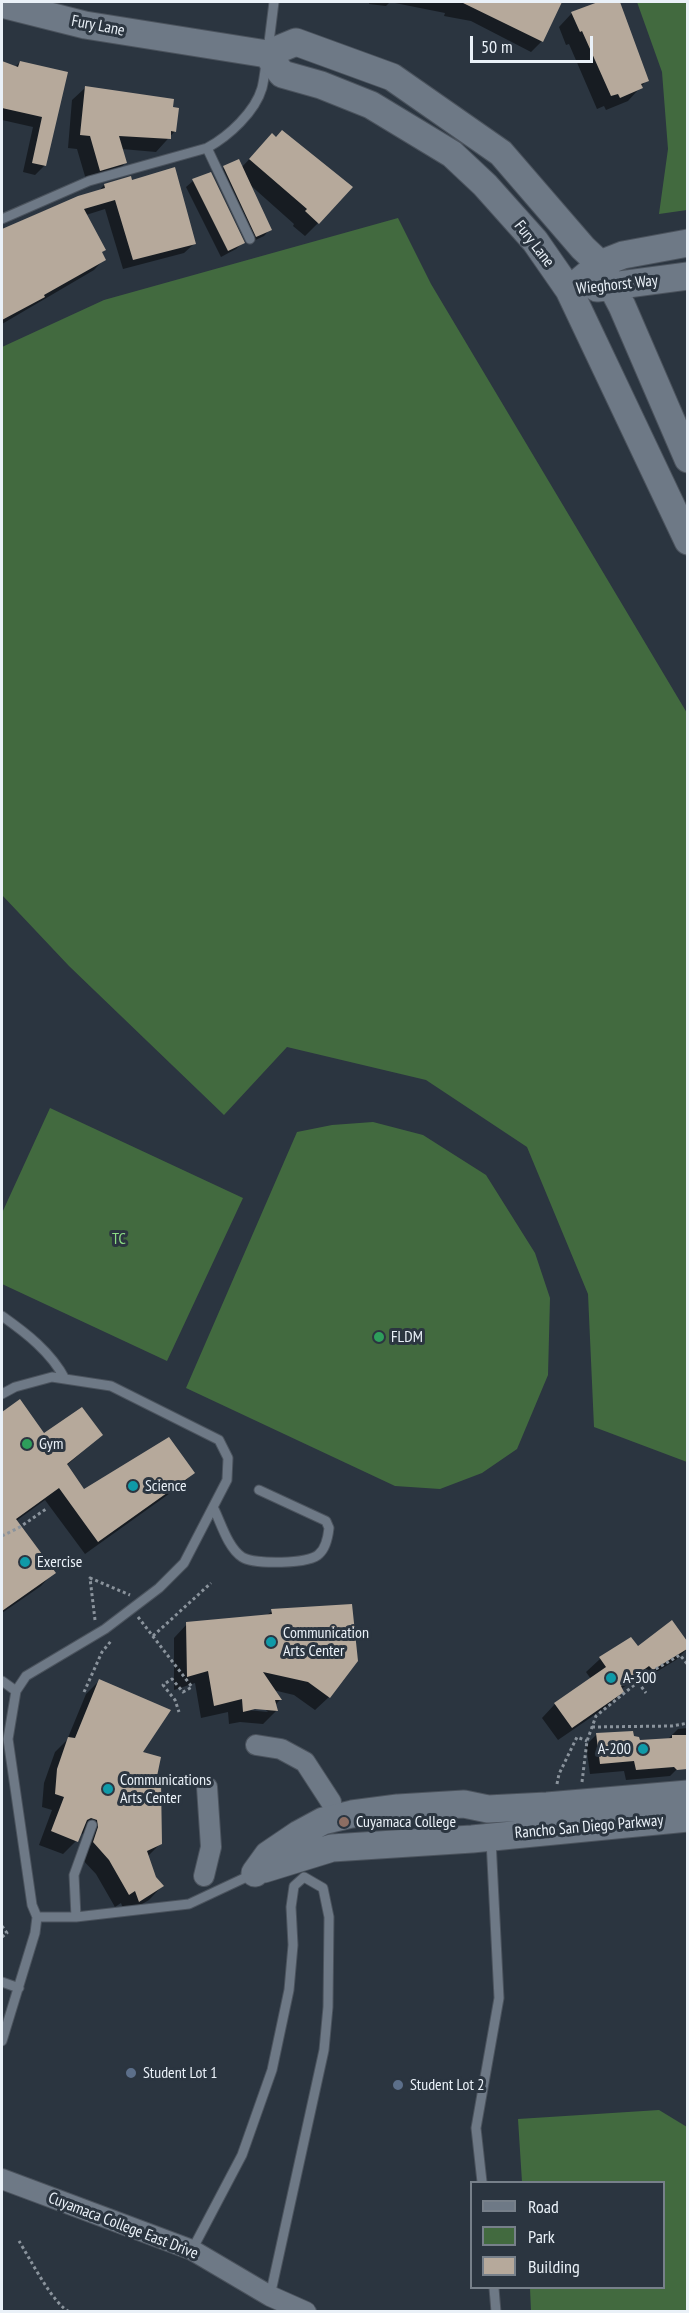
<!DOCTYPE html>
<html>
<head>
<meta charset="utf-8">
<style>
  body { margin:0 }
  #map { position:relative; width:689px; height:2313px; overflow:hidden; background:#2b3540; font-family:"PT Sans Narrow",sans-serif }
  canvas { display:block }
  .frame { position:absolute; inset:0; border:3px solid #eaf1f8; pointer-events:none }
  .legend { position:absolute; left:470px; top:2181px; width:195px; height:108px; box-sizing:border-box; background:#2b3540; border:2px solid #77808a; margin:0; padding:8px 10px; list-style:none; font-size:18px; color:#eaf1f8 }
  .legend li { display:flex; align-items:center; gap:12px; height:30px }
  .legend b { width:30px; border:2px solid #77808a }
  .scale { position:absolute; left:470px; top:36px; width:123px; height:27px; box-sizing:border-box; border:3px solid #eaf1f8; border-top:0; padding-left:8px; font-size:18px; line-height:21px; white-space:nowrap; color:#eaf1f8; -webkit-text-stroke:4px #2b3540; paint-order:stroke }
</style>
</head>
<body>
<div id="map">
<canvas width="689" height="2313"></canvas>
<div class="frame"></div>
<ul class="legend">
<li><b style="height:8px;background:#6e7986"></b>Road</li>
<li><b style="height:16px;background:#426a3f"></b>Park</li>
<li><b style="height:16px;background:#b6a99b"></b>Building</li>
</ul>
<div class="scale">50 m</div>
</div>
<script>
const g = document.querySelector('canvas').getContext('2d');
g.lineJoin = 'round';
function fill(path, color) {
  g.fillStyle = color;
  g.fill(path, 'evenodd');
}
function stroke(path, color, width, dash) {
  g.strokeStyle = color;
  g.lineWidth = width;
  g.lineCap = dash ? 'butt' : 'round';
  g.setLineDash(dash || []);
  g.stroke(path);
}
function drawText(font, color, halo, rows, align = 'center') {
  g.font = font + ' "PT Sans Narrow",sans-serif';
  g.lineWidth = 6;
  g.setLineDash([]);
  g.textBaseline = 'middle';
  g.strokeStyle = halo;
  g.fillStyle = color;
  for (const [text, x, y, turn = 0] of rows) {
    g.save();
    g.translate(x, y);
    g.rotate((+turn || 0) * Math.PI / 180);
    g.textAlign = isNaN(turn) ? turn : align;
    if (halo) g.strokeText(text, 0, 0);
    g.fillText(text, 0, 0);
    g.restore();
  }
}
const green = new Path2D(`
  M 637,2 L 687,2 L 687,210 L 659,214 L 668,149 L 662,72 Z
  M 398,218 L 431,284 L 687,713 L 687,1462 L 594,1427 L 588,1294 L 527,1147 L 426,1080 L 287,1047 L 224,1115 L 69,966 L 2,895 L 2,347 L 104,300 Z
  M 50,1108 L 243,1198 L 167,1361 L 2,1284 L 2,1213 Z
  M 373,1122 L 423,1135 L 486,1175 L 535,1253 L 550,1298 L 548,1375 L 517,1449 L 482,1473 L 440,1489 L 395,1486 L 186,1388 L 297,1132 L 332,1125 Z
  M 659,2110 L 687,2127 L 687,2311 L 531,2311 L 530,2288 L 664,2288 L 664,2182 L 522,2182 L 518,2119 Z`);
const shadow = new Path2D(`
  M 369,2 L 562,2 L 542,41 L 531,52 L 471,21 L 444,16 L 445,13 L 390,2 L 386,6 L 369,4 Z
  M 605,2 L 618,2 L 647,80 L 628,101 L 606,110 L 604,106 L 597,109 L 569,44 L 566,45 L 559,27 L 572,13 Z
  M 2,62 L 15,67 L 20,62 L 66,74 L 45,165 L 35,175 L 23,172 L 33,127 L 2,120 Z
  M 85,88 L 172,109 L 175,131 L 156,152 L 122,149 L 125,163 L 113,176 L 87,183 L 77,149 L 68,148 L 72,100 Z
  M 276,138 L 318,223 L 305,236 L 293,226 L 294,224 L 248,183 L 270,229 L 264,236 L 249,243 L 217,174 L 224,168 L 241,168 L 259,149 Z
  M 210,174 L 243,242 L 236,249 L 221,257 L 186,187 L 193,181 Z
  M 104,185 L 195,243 L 184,253 L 123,269 L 105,209 L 86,215 L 104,259 L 94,270 L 2,324 L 2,230 L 46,210 L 99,191 Z
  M 19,1401 L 44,1435 L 101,1435 L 66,1466 L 84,1491 L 193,1473 L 180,1486 L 85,1554 L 45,1500 L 16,1521 L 54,1572 L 41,1586 L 2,1613 L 2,1414 Z
  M 272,1611 L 329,1697 L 315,1710 L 294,1695 L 273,1690 L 280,1700 L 275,1705 L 276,1711 L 263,1724 L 240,1722 L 229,1724 L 228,1712 L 201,1718 L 195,1683 L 174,1690 L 174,1638 L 187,1624 L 266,1616 ZM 264,1708 L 268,1712 L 247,1710 Z
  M 671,1622 L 688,1643 L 688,1648 L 676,1660 L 638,1683 L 635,1679 L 621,1689 L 623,1692 L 609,1705 L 558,1740 L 542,1718 L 555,1704 L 591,1679 L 586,1672 L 600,1659 L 630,1639 L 638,1648 Z
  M 100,1680 L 154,1782 L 160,1844 L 147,1857 L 155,1878 L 162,1886 L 149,1900 L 125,1914 L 121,1903 L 115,1907 L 96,1874 L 80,1857 L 84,1835 L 80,1832 L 76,1841 L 63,1854 L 39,1845 L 52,1810 L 42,1807 L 44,1783 L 55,1752 L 67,1740 L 86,1694 Z
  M 688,1728 L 688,1766 L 679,1767 L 670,1776 L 626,1780 L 624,1771 L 590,1774 L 586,1745 L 596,1735 L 633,1738 L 639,1742 L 667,1740 L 678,1729 Z`);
const building = new Path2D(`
  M 461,2 L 562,2 L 543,42 Z
  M 598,2 L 620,2 L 649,81 L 641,84 L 643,88 L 620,98 L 618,94 L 611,96 L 582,31 L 580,32 L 571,12 Z
  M 2,61 L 18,67 L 20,61 L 68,72 L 46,166 L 32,163 L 42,117 L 2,108 Z
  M 85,86 L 174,99 L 173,107 L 179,108 L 176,132 L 171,131 L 171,139 L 119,136 L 127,163 L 100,171 L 90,136 L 80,135 Z
  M 282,130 L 353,187 L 319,224 L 305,211 L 307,209 L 249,159 L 272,133 L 276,137 Z
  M 239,159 L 272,230 L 256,237 L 223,166 Z
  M 175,167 L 196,244 L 133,260 L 115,200 L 84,209 L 106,250 L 102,252 L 106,260 L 44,295 L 45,297 L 2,320 L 2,229 L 78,196 L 105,188 L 104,184 L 131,176 L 132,180 Z
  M 211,172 L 245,243 L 228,251 L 192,179 Z
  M 20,1399 L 44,1433 L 82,1407 L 103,1435 L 67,1464 L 84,1489 L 169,1437 L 195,1473 L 98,1542 L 59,1488 L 16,1519 L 56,1573 L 2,1611 L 2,1412 Z
  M 352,1604 L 358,1661 L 330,1698 L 308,1682 L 263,1672 L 282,1700 L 275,1700 L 278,1711 L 255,1709 L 243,1712 L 242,1699 L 214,1706 L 208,1671 L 187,1677 L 186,1622 L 272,1614 L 271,1609 Z
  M 672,1620 L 687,1641 L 687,1649 L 653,1670 L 649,1666 L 621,1686 L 624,1692 L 572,1728 L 554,1703 L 606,1667 L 599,1657 L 631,1637 L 638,1646 Z
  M 99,1679 L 171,1710 L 143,1752 L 161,1757 L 156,1781 L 161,1783 L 162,1844 L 147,1851 L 156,1877 L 164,1886 L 139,1902 L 135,1891 L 129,1895 L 109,1860 L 93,1842 L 98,1827 L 97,1820 L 91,1818 L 87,1820 L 78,1842 L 51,1831 L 64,1797 L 55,1794 L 57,1769 L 68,1737 L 75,1738 Z
  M 633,1731 L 634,1736 L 639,1737 L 640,1740 L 672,1738 L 672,1735 L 687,1735 L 687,1769 L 677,1770 L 674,1767 L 636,1770 L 634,1761 L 600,1764 L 596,1733 Z`);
const path = new Path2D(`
  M 2,1536 L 20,1527 L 46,1509
  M 138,1617 L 192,1687 L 183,1692 L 172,1679 L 163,1685 L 175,1700 L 179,1712
  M 95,1620 L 90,1578 L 130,1595
  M 153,1636 L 211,1583
  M 638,1682 L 646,1693
  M 84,1692 L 102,1652 L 111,1641
  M 592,1727 L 672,1726 L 688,1723
  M 582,1782 L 587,1741 L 596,1716 L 649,1673 L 680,1655 L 688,1665
  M 557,1784 L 559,1774 L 577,1737 L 587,1741
  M 2,1926 L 7,1933 L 2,1937
  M 19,2241 C 29,2257 54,2306 70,2312`);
const lane = new Path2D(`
  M 268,50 L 274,2
  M 207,148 C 229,136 255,112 262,88 C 264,80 265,71 266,63
  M 2,219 L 89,181 L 207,148 L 250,239
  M 2,1316 C 26,1333 51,1352 65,1379
  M 2,1394 L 15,1387 L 52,1377 L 111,1386 L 219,1440 L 228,1458 L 227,1480 L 184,1563 L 159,1588 L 105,1629 L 26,1676 L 16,1691 L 8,1739 L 32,1905 L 37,1917
  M 214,1509 C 221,1523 228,1548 242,1557 C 254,1565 310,1564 319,1554 C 326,1548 328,1537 329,1528 L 326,1521 L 259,1490
  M 2,1681 L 16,1691
  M 76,1917 L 74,1875 L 92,1825
  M 2,1982 L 19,1988
  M 2,2041 L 35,1933 L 37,1917 L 76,1917 L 189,1904 L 253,1874
  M 482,2182 L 476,2128 L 499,1998 L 491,1840
  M 192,2250 L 242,2155 L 272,2070 L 289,1990 L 293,1945 L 291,1907 L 294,1886 L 304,1877 L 323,1888 L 329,1917 L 328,2007 L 324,2050 L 270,2296
  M 494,2288 L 496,2312`);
const street = new Path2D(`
  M 256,1745 L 281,1749 L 305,1762 L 331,1802
  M 204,1876 L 211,1847 L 207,1787
  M 2,2179 L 192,2250 L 270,2296 L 306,2312`);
const secondary = new Path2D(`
  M 2,4 L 85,25 L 267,54 L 296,42 L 392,77 L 501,153 L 583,248 L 600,264 L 622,306 L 688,459
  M 267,54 L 282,74 L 321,85 L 371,105 L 452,154 L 485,185 L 535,241 L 569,290 L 688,541
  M 597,288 L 688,276
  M 569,290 L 600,264 L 623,255 L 688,243
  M 264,1869 L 332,1848 L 472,1839 L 688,1818
  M 255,1873 L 268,1855 L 299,1834 L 323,1821 L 352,1814 L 398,1808 L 464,1804 L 488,1809 L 547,1806 L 688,1794`);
const markers = [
  [379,1337,6,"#2e9e5b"],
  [27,1444,6,"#2e9e5b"],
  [133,1486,6,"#0f9aa8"],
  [25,1562,6,"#0f9aa8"],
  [271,1642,6,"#0f9aa8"],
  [611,1678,6,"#0f9aa8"],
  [643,1749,6,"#0f9aa8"],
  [108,1789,6,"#0f9aa8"],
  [344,1822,6,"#8d6e63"],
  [131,2073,6,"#5c6f8a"],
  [398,2085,6,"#5c6f8a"]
];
const streetNames = [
  ["Fury Lane",98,26,11],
  ["Fury Lane",534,244,52],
  ["Wieghorst Way",617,285,-6],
  ["Rancho San Diego Parkway",589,1827,-5],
  ["Cuyamaca College East Drive",123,2226,21]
];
const parkNames = [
  ["TC",119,1239]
];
const poiNames = [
  ["FLDM",391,1337],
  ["Gym",39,1444],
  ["Science",145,1486],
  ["Exercise",37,1562],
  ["Communication",283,1633],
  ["Arts Center",283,1651],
  ["A-300",623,1678],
  ["A-200",631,1749,"right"],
  ["Communications",120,1780],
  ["Arts Center",120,1798],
  ["Cuyamaca College",356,1822],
  ["Student Lot 1",143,2073],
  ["Student Lot 2",410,2085]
];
fill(green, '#426a3f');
fill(shadow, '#0007');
fill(building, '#b6a99b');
stroke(lane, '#4b535d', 11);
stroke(street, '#4b535d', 22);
stroke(secondary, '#4b535d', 29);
stroke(path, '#8a939c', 3, [3, 3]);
stroke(lane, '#6e7986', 9);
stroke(street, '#6e7986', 20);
stroke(secondary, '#6e7986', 27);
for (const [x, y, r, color] of markers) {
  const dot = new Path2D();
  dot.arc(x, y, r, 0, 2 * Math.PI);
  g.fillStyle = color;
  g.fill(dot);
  stroke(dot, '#2b3540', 2);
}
drawText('16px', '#eaf1f8', '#2b3540', streetNames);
drawText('16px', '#8cdd85', '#2b3540', parkNames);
drawText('16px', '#eaf1f8', '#2b3540', poiNames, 'left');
</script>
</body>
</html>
